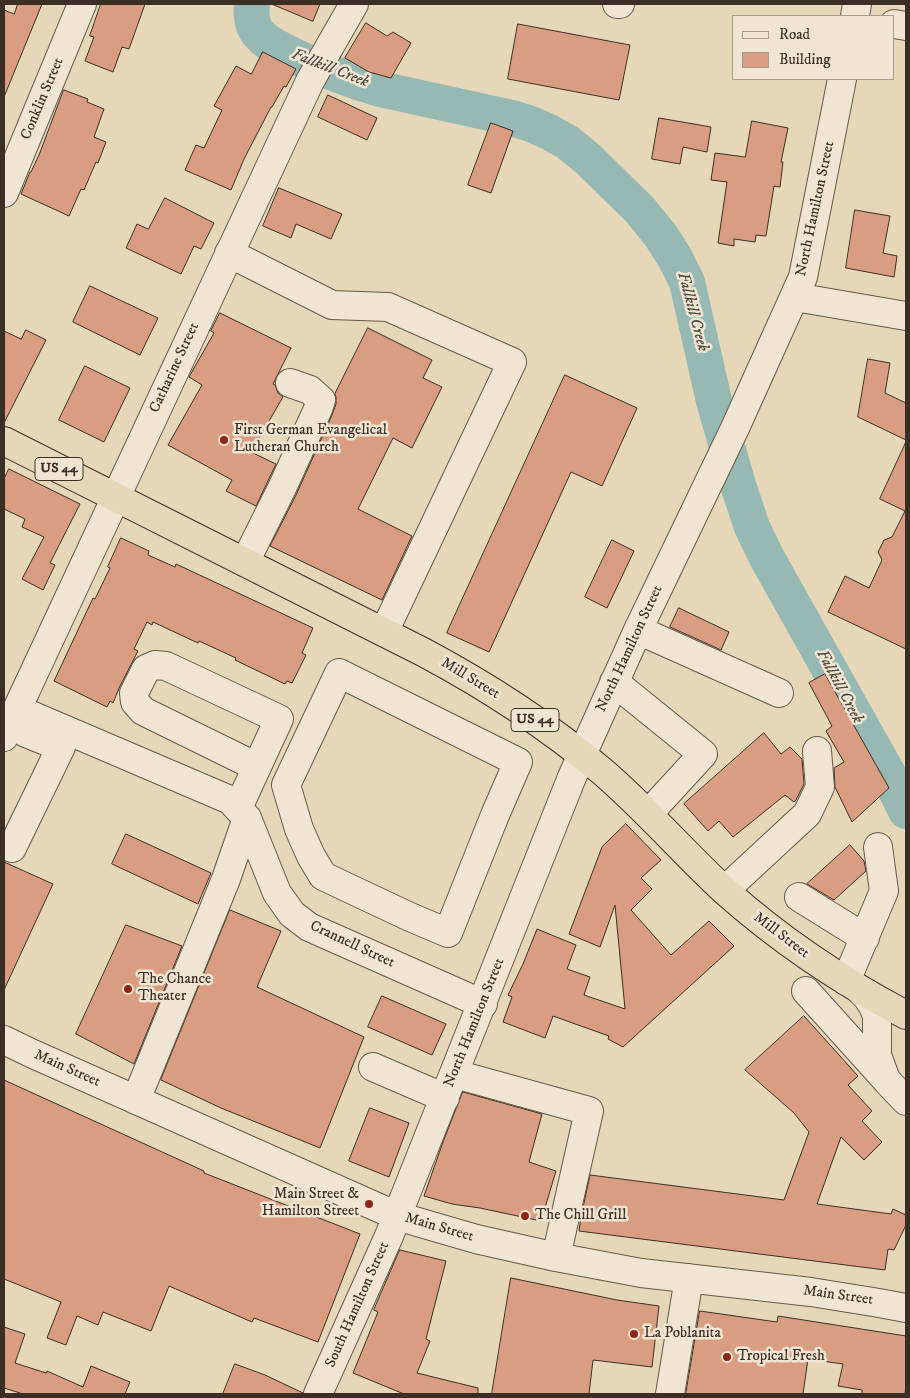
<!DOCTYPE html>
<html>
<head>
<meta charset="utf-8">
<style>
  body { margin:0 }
  #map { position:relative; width:910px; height:1398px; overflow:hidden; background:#e6d7b9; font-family:"IM FELL DW Pica",serif }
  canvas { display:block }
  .frame { position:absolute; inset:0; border:5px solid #3b2e25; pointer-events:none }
  .legend { position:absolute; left:732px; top:15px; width:162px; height:65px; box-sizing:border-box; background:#efe5d2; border:1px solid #a79c8d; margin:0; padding:6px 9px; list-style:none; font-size:15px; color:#3b2e25 }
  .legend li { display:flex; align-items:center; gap:10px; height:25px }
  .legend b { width:25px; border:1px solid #a79c8d }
</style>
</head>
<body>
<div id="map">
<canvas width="910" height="1398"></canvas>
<div class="frame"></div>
<ul class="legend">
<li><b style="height:6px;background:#efe5d2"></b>Road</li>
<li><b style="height:14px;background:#d99e81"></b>Building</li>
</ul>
</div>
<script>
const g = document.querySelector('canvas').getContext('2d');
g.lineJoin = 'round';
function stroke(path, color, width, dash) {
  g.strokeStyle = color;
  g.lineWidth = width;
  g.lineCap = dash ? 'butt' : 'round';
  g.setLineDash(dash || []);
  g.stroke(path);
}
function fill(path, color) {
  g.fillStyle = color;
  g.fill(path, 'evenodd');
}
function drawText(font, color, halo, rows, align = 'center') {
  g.font = font + ' "IM FELL DW Pica",serif';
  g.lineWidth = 5;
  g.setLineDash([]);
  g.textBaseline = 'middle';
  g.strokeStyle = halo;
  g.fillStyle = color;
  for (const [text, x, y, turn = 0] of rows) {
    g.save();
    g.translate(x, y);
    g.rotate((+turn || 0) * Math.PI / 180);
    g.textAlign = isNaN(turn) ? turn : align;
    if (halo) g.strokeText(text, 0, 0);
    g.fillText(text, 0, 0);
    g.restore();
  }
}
const river = new Path2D(`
  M 252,4 C 251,13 251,22 256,30 C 263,42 279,48 290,54 C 320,69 349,80 380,89 L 512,118 L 531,124 L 549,132 L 567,142 L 588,159 L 640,210 L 661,236 L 675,258 L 687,282 L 714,401 L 738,485 L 752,527 L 767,558 L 887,772 L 906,811`);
const building = new Path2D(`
  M 18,4 L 42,4 L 4,97 L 4,10 L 14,14 Z
  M 101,4 L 145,4 L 129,49 L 122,47 L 113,72 L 85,61 L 94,37 L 90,36 Z
  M 272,4 L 320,4 L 313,21 Z
  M 366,23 L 387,36 L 393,32 L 411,43 L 391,78 L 369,72 L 345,58 Z
  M 518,24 L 630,45 L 619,100 L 508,79 Z
  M 263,52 L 296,69 L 286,87 L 284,86 L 272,107 L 271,107 L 244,159 L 231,190 L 185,170 L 196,145 L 204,148 L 222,110 L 214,106 L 236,66 L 251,74 Z
  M 64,90 L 88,99 L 87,102 L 104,109 L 94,137 L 106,142 L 98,163 L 96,162 L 84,190 L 81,189 L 69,216 L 21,194 L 30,172 L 31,172 L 39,155 Z
  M 328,95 L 377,118 L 367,140 L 318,117 Z
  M 659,118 L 711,127 L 707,152 L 683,147 L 680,164 L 652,159 Z
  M 752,121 L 788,128 L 781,162 L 783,162 L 780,187 L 774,186 L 766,236 L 756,235 L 755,242 L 734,239 L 734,246 L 718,243 L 727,182 L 711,180 L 715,153 L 745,157 Z
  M 491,123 L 513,131 L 491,193 L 468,185 Z
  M 279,188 L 342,214 L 331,239 L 296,224 L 291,238 L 263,226 Z
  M 165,198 L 214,223 L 201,249 L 194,246 L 181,274 L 126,248 L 137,224 L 148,229 Z
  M 855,210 L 890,216 L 883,253 L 897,256 L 894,277 L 846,268 Z
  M 90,286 L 158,318 L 140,355 L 73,322 Z
  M 220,313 L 291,348 L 273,384 L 275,385 L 278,393 L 283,397 L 251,452 L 276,464 L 256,506 L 226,491 L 232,480 L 168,445 L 202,385 L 189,377 L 214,333 L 211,331 Z
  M 368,328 L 432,360 L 423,378 L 442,387 L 412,448 L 393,438 L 358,509 L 412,536 L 382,600 L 270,546 L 296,495 L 332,415 L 336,404 L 336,397 L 335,394 Z
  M 26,330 L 46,340 L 4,423 L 4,331 L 21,339 Z
  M 868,359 L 890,363 L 885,393 L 906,403 L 906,440 L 858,417 Z
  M 85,366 L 130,388 L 104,442 L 59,420 Z
  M 565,375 L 637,408 L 602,486 L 571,472 L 489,652 L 447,633 Z
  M 906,442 L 906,649 L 828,612 L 845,576 L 869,588 L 882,560 L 878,552 L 884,540 L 892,537 L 905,511 L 880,499 Z
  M 9,469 L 80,504 L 50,563 L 55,565 L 43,590 L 22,579 L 44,537 L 22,527 L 25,519 L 4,509 L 4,479 Z
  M 121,538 L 149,551 L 148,555 L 175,567 L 176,564 L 313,628 L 302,653 L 306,655 L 292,683 L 287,681 L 285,684 L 235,660 L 236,658 L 199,641 L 198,643 L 153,622 L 152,625 L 147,622 L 134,649 L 138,651 L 120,686 L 113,703 L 110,701 L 107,707 L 54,681 L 93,598 L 95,599 L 110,568 L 108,567 Z
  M 612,540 L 634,551 L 607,608 L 585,597 Z
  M 679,608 L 729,632 L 721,650 L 670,627 Z
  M 825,674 L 889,788 L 852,822 L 835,787 L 834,768 L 844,762 L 826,731 L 832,726 L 809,683 Z
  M 764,733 L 781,754 L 790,747 L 802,759 L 804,784 L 796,800 L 794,802 L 785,795 L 733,837 L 719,821 L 708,831 L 684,804 Z
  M 626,824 L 661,860 L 641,878 L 652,889 L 631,910 L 671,955 L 709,921 L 734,946 L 623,1047 L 608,1039 L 609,1036 L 553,1016 L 545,1038 L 503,1022 L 512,997 L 508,995 L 523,964 L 537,929 L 576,945 L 567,969 L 590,977 L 584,995 L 625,1009 L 615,905 L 600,947 L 569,934 L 602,847 Z
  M 126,834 L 211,873 L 198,904 L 112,864 Z
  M 850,845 L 864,861 L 866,871 L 834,900 L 807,884 Z
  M 4,862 L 53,884 L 4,990 Z
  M 230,910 L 281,931 L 257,987 L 364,1037 L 320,1148 L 221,1108 L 161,1080 Z
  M 126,925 L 182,946 L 134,1064 L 76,1034 Z
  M 382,996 L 446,1024 L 432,1055 L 368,1027 Z
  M 804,1016 L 858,1076 L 848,1085 L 872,1111 L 862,1121 L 882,1142 L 864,1160 L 841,1137 L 817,1204 L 891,1214 L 893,1209 L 906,1215 L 906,1225 L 894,1250 L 888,1249 L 885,1270 L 579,1231 L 581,1217 L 590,1175 L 784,1200 L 809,1132 L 794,1113 L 745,1070 Z
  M 4,1080 L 204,1171 L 204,1173 L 360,1234 L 318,1342 L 254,1318 L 252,1322 L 169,1286 L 151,1331 L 103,1312 L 98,1325 L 77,1316 L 66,1345 L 47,1338 L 61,1302 L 4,1279 Z
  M 463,1092 L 542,1114 L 529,1162 L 556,1171 L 541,1221 L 480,1208 L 452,1204 L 424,1196 L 443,1142 Z
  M 370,1108 L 409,1123 L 389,1177 L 349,1161 Z
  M 400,1250 L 446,1261 L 426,1339 L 430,1341 L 417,1373 L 478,1388 L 478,1394 L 404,1394 L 353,1373 L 378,1312 L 374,1310 Z
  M 511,1278 L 617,1300 L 659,1306 L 652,1367 L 593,1360 L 589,1394 L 492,1394 Z
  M 700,1311 L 777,1322 L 778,1316 L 906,1336 L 906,1384 L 905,1394 L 862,1394 L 862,1390 L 838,1386 L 843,1364 L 808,1359 L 803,1394 L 686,1394 Z
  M 4,1327 L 25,1334 L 15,1363 L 46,1373 L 47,1371 L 83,1387 L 91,1366 L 130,1382 L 125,1394 L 23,1394 L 4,1388 Z
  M 235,1364 L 265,1375 L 303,1393 L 303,1394 L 223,1394 Z`);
const minor = new Path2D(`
  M 617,4 L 620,4
  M 855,16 L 857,4
  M 894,24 L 906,26
  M 4,193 L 82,4
  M 229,253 L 332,305 L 388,307 L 512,362 L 384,632
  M 795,297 L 906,316
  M 245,562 L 282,488 L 318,409 L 321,400 L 310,390 L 290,383
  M 638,630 L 779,693
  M 339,673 L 518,762 L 495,815 L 448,933 L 410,917 L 323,876 L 311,856 L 299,829 L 286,785 Z
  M 614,682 L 703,754 L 648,814
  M 17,709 L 230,800 L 247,818 L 277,893 L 292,914 L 309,927 L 483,1004
  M 4,737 L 310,81 L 354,4
  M 238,808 L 279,719 L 166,666 L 155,665 L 146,669 L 134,693 L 135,702 L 143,711 L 257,767
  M 4,844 L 12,848 L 61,747 L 26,733
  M 725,890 L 807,814 L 820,787 L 817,751
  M 799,897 L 865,938
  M 846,981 L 884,891 L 878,847
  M 860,990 L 867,997 L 873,1006 L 877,1016 L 877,1055 L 885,1077
  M 806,991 L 888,1082 L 906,1101
  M 4,1040 L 33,1054 L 397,1216 L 476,1239 L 556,1257 L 641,1273 L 811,1292 L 879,1303 L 906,1308
  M 373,1067 L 445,1098
  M 455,1074 L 589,1111 L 556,1257
  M 136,1100 L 226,879 L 247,818
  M 318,1394 L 389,1236 L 572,777 L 638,630 L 735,428 L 803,277 L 842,79
  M 670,1394 L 689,1278`);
const highway = new Path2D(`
  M 4,441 L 423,652 C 487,686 547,725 603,772 C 646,809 683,852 725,891 C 780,940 841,981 906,1015`);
const markers = [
  [224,440,5,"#8f2418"],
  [128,989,5,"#8f2418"],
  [369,1204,5,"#8f2418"],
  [525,1216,5,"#8f2418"],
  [634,1334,5,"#8f2418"],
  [727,1357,5,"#8f2418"]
];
const shields = [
  [59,469,48],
  [535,720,48]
];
const shieldNames = [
  ["US 44",59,469],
  ["US 44",535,720]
];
const streetNames = [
  ["Conklin Street",43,99,-67],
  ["North Hamilton Street",816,209,-78],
  ["Catharine Street",175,368,-65],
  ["North Hamilton Street",630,649,-65],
  ["Mill Street",470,679,31],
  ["Mill Street",781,936,37],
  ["Crannell Street",352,945,25],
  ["North Hamilton Street",475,1023,-68],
  ["Main Street",67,1069,24],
  ["Main Street",439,1228,16],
  ["Main Street",838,1296,8],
  ["South Hamilton Street",358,1305,-66]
];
const poiNames = [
  ["First German Evangelical",234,431],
  ["Lutheran Church",234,448],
  ["The Chance",138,980],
  ["Theater",138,997],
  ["Main Street &",359,1195,"right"],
  ["Hamilton Street",359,1212,"right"],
  ["The Chill Grill",535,1216],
  ["La Poblanita",644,1334],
  ["Tropical Fresh",737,1357]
];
const waterNames = [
  ["Fallkill Creek",330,69,21],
  ["Fallkill Creek",692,312,75],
  ["Fallkill Creek",839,687,62]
];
stroke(river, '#96b9b3', 36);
fill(building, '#d99e81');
stroke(building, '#3b2e25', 1);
stroke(minor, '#66584a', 30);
stroke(highway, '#3b2e25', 30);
stroke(minor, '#efe5d2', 28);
stroke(highway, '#e6d7b9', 28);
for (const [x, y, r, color] of markers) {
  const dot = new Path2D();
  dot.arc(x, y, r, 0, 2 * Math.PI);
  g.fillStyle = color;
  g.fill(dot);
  stroke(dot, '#efe5d2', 2);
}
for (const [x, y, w] of shields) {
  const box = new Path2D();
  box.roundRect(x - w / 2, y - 11.5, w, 23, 4);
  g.fillStyle = '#efe5d2';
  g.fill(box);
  stroke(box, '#3b2e25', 1);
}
drawText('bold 14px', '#3b2e25', null, shieldNames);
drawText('15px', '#3b2e25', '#efe5d2', streetNames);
drawText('15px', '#3b2e25', '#efe5d2', poiNames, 'left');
drawText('italic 16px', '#4d4a41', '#efe5d2', waterNames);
</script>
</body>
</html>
